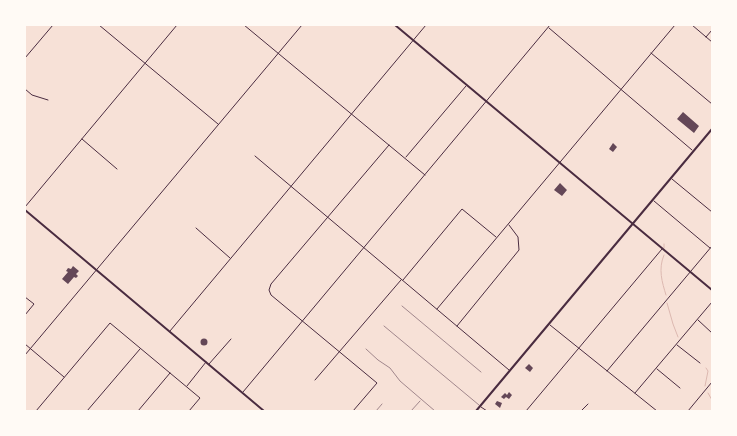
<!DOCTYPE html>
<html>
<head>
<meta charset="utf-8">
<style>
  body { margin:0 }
  #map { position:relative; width:737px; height:436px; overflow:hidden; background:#f7e1d7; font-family:"Fira Sans Condensed",sans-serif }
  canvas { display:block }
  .frame { position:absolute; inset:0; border:26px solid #fffaf5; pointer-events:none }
</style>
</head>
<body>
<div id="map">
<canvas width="737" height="436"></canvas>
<div class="frame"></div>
</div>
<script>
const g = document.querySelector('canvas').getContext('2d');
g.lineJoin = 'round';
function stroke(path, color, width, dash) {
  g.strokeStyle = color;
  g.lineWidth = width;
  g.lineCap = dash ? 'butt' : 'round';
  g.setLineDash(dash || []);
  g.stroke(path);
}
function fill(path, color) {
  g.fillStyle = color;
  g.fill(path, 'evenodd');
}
const stream = new Path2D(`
  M 664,244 L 664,248
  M 664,255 C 658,269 662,282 666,295
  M 667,303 L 673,324 L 678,337
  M 705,386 L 708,371 L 706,368
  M 708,393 L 712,400`);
const building = new Path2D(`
  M 683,112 L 699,126 L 694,133 L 677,119 Z
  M 613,143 L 617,147 L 613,152 L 609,149 Z
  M 560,183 L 567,190 L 562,196 L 554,190 Z
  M 73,266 L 79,271 L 76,274 L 78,276 L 76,278 L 74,277 L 68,284 L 62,279 L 68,272 L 66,271 L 68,268 L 71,269 Z
  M200.5 342a3.5 3.5 0 1 1 7 0a3.5 3.5 0 1 1-7 0Z
  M 529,364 L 533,368 L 530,372 L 525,368 Z
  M 509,392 L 512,395 L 509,399 L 506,397 L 504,399 L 501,397 L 505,393 L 507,395 Z
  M 497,401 L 502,403 L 500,408 L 495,404 Z`);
const service = new Path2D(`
  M 402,306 L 481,372
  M 384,326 L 479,405
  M 366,349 L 378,360 L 390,368 L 400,381 L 435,411
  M 376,411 L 382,404
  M 411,411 L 420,401`);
const minor = new Path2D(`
  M 99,25 L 218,124
  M 244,25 L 425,175
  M 692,25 L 712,42
  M 549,28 L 692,150
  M 706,37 L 712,30
  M 651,53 L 712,104
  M 25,58 L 53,25
  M 25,89 L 32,95 L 48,100
  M 82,139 L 117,169
  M 255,156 L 509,370
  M 406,157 L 466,86
  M 672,179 L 712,212
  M 654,201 L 710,248
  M 25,207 L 177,25
  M 196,228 L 230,258
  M 403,280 L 462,209 L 496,237
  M 25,297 L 34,304 L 25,315
  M 437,309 L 675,25
  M 698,320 L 712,333
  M 550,325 L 657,411
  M 457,326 L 519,250 L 518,237 L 509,225
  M 170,331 L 426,25
  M 25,344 L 64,377
  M 677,345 L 700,363
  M 25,355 L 302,25
  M 209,364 L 231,339
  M 657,369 L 680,388
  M 607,371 L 712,246
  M 315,380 L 401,280
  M 187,386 L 206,362
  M 243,392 L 550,25
  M 635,393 L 712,302
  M 481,407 L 487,411
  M 36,411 L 110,323 L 200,398 L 189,411
  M 87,411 L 140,349
  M 138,411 L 170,373
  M 353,411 L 377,383 L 271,295 L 269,290 L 271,284 L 389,145
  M 526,411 L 662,249
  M 581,411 L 588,404
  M 688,411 L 712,382`);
const tertiary = new Path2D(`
  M 395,25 L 712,290
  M 25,210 L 264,411`);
const secondary = new Path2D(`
  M 476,411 L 712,129`);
stroke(stream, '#dcb8b0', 1);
fill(building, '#644757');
stroke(service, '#4a2c40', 0.5);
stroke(minor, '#4a2c40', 1);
stroke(tertiary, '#4a2c40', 2);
stroke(secondary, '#4a2c40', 2);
</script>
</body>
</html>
